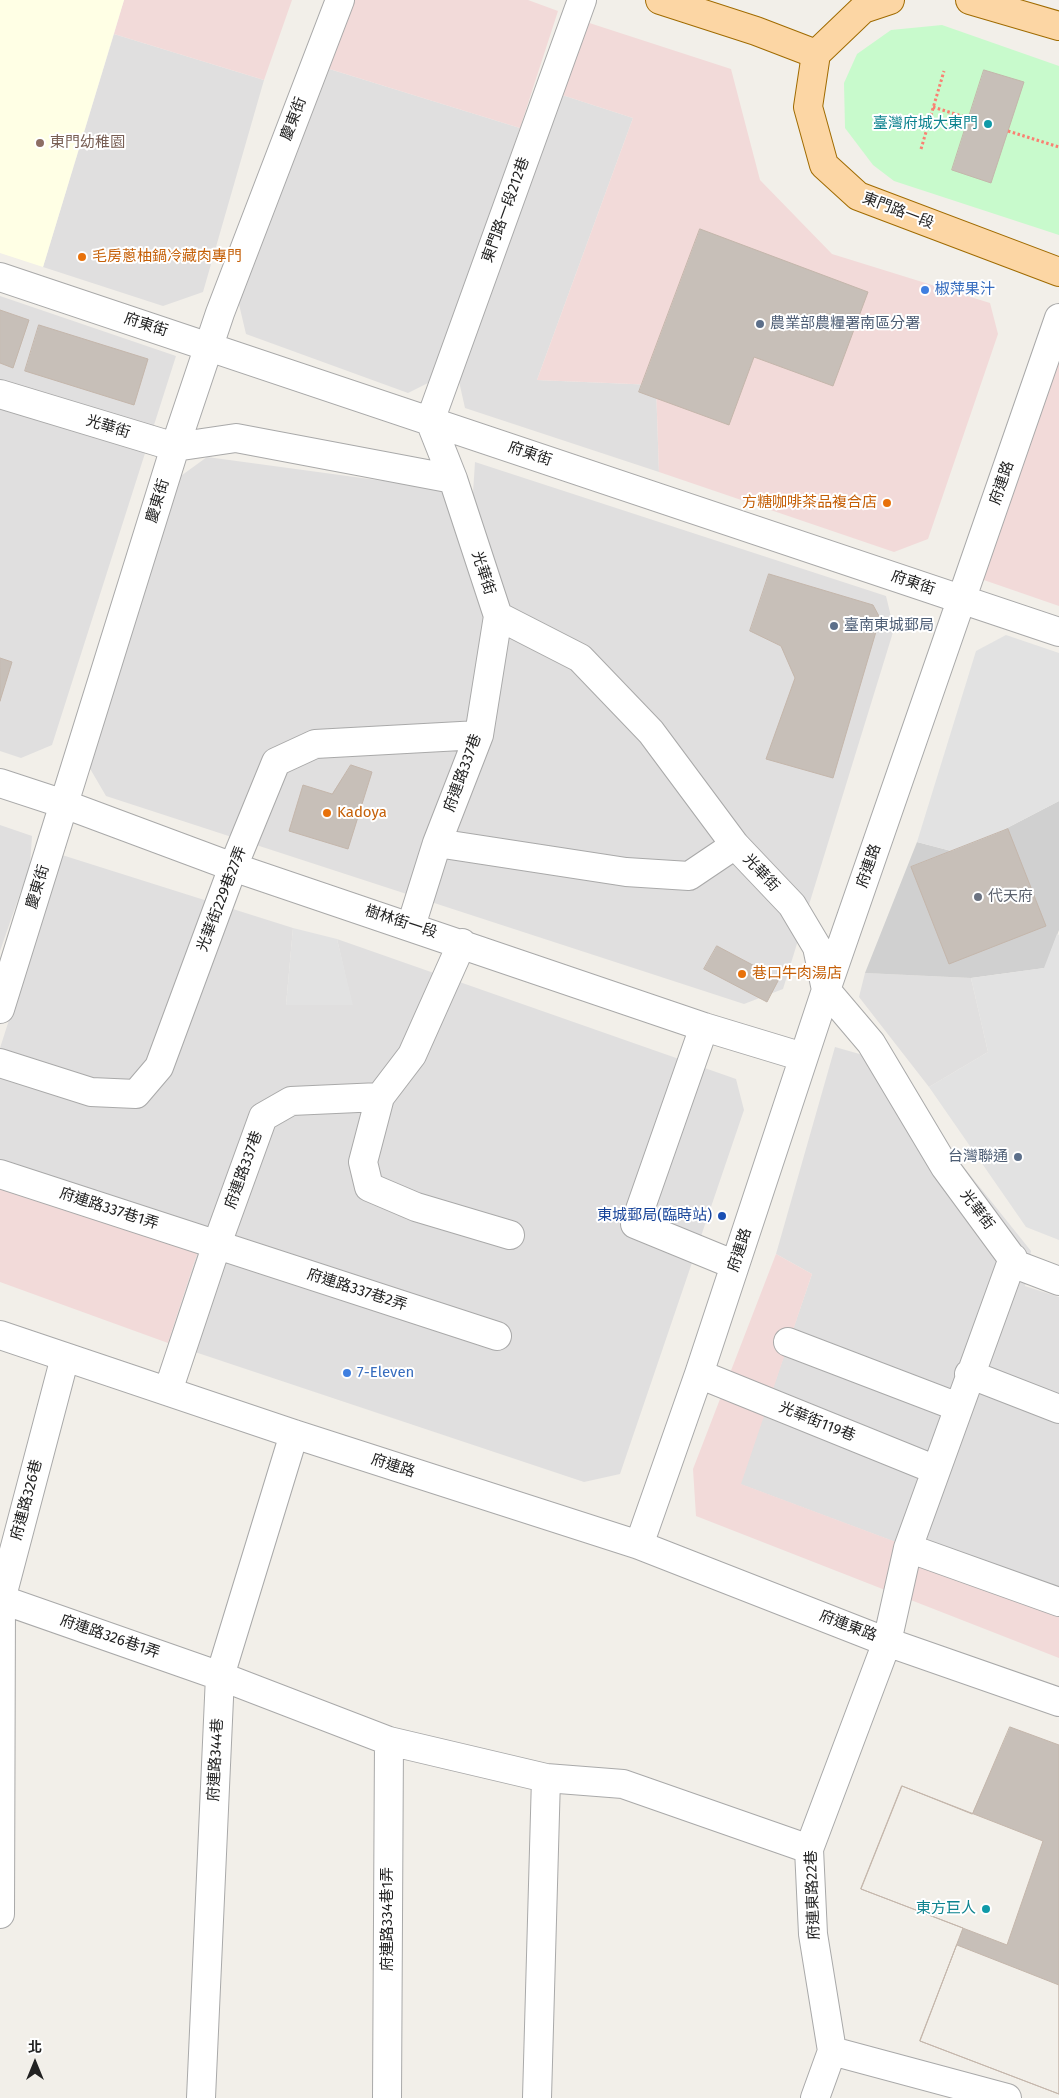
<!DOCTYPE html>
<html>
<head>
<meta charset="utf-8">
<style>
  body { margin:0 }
  #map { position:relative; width:1059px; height:2098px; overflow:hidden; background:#f2efe9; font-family:"Fira Sans","Noto Sans TC",sans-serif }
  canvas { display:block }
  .north { position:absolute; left:10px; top:2038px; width:50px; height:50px; -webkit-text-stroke:4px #fff; paint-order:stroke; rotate:0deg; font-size:14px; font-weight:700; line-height:20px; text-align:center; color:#222 }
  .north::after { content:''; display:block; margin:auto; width:18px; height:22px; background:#222; clip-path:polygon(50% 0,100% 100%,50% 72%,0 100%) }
</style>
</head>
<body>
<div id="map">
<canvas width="1059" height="2098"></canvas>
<div class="north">北</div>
</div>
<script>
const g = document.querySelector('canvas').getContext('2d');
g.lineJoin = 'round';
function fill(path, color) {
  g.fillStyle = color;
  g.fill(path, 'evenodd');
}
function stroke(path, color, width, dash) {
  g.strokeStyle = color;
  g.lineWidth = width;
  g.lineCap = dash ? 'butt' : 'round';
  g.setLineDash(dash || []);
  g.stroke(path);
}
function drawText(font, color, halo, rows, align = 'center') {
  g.font = font + ' "Fira Sans","Noto Sans TC",sans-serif';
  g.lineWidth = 4;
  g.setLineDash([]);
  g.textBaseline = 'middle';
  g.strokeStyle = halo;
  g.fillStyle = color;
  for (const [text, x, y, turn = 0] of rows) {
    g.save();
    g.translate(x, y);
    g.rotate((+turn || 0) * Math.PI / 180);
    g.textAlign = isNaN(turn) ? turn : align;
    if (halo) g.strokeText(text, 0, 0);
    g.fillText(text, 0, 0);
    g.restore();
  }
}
const residential = new Path2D(`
  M 114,34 L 264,80 L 203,292 L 163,306 L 43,267 Z
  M 323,67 L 520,128 L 434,380 L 408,393 L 246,334 L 238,300 Z
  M 553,92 L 633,118 L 537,380 L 656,385 L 659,472 L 465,408 L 458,377 Z
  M 0,296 L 176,356 L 52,745 L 21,758 L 0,751 Z
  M 207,457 L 473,493 L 475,462 L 886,596 L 894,629 L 783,989 L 744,1004 L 106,796 L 85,760 L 178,478 Z
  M 0,825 L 32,836 L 30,865 L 0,951 Z
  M 62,855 L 293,928 L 286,1005 L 352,1005 L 337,939 L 736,1079 L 744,1110 L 620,1474 L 584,1482 L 168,1343 L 199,1248 L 0,1189 L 0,1048 Z
  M 865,973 L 971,978 L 988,1052 L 929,1087 L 859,997 Z
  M 835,1047 L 877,1059 L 1031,1251 L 1025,1286 L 1059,1297 L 1059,1603 L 740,1484 L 812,1274 L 776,1254 Z`);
const commercial = new Path2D(`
  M 124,0 L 292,0 L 264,80 L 114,34 Z
  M 347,0 L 528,0 L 558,11 L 520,128 L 323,67 Z
  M 574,18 L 731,69 L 760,180 L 832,254 L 990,303 L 998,334 L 928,539 L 894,552 L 659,472 L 656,385 L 537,380 L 633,118 L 553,92 Z
  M 1059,356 L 1059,606 L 978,578 Z
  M 0,1189 L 199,1248 L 168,1343 L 0,1282 Z
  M 776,1254 L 812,1274 L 741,1484 L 1059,1603 L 1059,1658 L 696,1516 L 693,1469 Z`);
const education = new Path2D(`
  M 0,0 L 124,0 L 43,267 L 0,253 Z`);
const religious = new Path2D(`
  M 1059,801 L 1059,930 L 1045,968 L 971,978 L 865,973 L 917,842 L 959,853 Z`);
const park = new Path2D(`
  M 942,25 L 1059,66 L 1059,235 L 894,181 L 873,165 L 845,128 L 844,83 L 857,54 L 891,30 Z`);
const parking = new Path2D(`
  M 1006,635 L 1059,653 L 1059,801 L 959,853 L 917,842 L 976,651 Z
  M 293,928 L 337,939 L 353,1005 L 286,1005 Z
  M 1057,934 L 1059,935 L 1059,1240 L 1026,1227 L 929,1087 L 988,1052 L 971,978 L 1044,968 Z`);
const building = new Path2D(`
  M 984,70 L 1024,82 L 991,183 L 952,170 Z
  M 700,229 L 868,292 L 833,386 L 754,357 L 729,425 L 639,392 Z
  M 0,310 L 29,320 L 13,368 L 0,363 Z
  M 39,325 L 148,359 L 134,405 L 25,371 Z
  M 769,574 L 873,605 L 880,618 L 833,778 L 766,759 L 795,678 L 781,646 L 750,631 Z
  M 0,658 L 12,662 L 0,701 Z
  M 351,765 L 372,772 L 348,849 L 289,831 L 303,785 L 332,794 Z
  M 1008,829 L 1046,926 L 949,964 L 911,867 Z
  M 717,946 L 779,979 L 767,1002 L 704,969 Z
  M 1010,1727 L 1059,1745 L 1059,2094 L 920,2041 L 963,1928 L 861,1889 L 902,1786 L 972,1814 Z
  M 902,1786 L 1043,1841 L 1007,1945 L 861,1889 Z
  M 957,1945 L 1059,1985 L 1059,2094 L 920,2041 Z`);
const path = new Path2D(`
  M 933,107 L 968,118
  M 1008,131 L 1059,147
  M 921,149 L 944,71`);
const minor = new Path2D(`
  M 582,0 L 430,421 L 453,479 L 498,616 L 580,658 L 651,732 L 735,845 L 792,905 L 817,947 L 826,990 L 871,1043 L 945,1167 L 1017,1265 L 1059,1281
  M 0,277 L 1059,632
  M 0,394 L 175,447 L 236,438 L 453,479
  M 0,783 L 64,804 L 233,867 L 704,1027 L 803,1057
  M 437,843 L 626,872 L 689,876 L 735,845
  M 411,926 L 437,843 L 479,735 L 498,616
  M 0,1009 L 175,447 L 220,313 L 340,0
  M 704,1027 L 635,1224 L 735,1265
  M 0,1063 L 91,1092 L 136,1094 L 159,1067 L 233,867 L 276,762 L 315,744 L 479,735
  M 380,1097 L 363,1162 L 369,1187 L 416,1207 L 510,1235
  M 0,1174 L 497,1336
  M 0,1335 L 294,1434 L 639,1545 L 887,1642 L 1059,1702
  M 788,1342 L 958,1407
  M 699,1374 L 936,1470
  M 969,1374 L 1059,1409
  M 168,1391 L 217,1244 L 263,1117 L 291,1101 L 380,1097 L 412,1055 L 462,943
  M 639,1545 L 699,1374 L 826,990 L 1059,318
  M 908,1548 L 1059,1602
  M 0,1599 L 220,1676 L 389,1741 L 546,1778 L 623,1784 L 809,1849
  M 0,1914 L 1,1600 L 65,1357
  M 832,2051 L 1007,2098
  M 201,2098 L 220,1676 L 294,1434
  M 387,2098 L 389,1741
  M 537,2098 L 546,1778
  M 815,2098 L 832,2051 L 813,1934 L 809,1849 L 887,1642 L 908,1548 L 1013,1258`);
const major = new Path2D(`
  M 660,0 L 756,31 L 816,54
  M 890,0 L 863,9 L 816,54 L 808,107 L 824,165 L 858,196 L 1059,272
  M 970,0 L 1059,26`);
const markers = [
  [988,124,5,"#0f9aa8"],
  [40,143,5,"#8d6e63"],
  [82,257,5,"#e8710a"],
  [925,290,5,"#3f7fe0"],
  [760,324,5,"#5c6f8a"],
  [887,503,5,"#e8710a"],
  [834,626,5,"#5c6f8a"],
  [327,813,5,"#e8710a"],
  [978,897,5,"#6b7280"],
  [742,974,5,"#e8710a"],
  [1018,1157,5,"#5c6f8a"],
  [722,1216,5,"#1a4fb4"],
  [347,1373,5,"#3f7fe0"],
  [986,1909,5,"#0f9aa8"]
];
const streetNames = [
  ["慶東街",294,119,-69],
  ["東門路一段212巷",506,210,-70],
  ["東門路一段",898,211,21],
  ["府東街",146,325,18],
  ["光華街",108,427,17],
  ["府東街",530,454,19],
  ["府連路",1002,483,-71],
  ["慶東街",158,501,-73],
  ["光華街",483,573,72],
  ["府東街",913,583,19],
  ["府連路337巷",463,773,-70],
  ["府連路",869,866,-71],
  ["光華街",761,873,47],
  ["慶東街",38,887,-73],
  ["光華街229巷27弄",222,899,-69],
  ["樹林街一段",401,922,18],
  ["府連路337巷",244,1170,-70],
  ["府連路337巷1弄",109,1209,18],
  ["光華街",977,1210,53],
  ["府連路",740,1250,-72],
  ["府連路337巷2弄",357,1290,18],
  ["光華街119巷",817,1422,22],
  ["府連路",393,1466,18],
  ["府連路326巷",27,1500,-75],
  ["府連東路",848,1626,21],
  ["府連路326巷1弄",110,1637,19],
  ["府連路344巷",216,1760,-87],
  ["府連東路22巷",813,1895,-92],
  ["府連路334巷1弄",388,1919,-90]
];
const cultureNames = [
  ["臺灣府城大東門",978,124],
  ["東方巨人",976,1909]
];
const educationNames = [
  ["東門幼稚園",50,143]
];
const foodNames = [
  ["毛房蔥柚鍋冷藏肉專門",92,257],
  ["方糖咖啡茶品複合店",877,503,"right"],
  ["Kadoya",337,813],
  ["巷口牛肉湯店",752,974]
];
const shopNames = [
  ["椒萍果汁",935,290],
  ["7-Eleven",357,1373]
];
const serviceNames = [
  ["農業部農糧署南區分署",770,324],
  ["臺南東城郵局",844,626],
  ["台灣聯通",1008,1157,"right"]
];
const worshipNames = [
  ["代天府",988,897]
];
const transitNames = [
  ["東城郵局(臨時站)",712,1216]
];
fill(residential, '#e0dfdf');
fill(commercial, '#f2dad9');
fill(education, '#ffffe5');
fill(religious, '#d0d0d0');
fill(park, '#c8facc');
fill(parking, '#e2e2e2');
fill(building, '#c7bfb8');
stroke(building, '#c4b6ab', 1);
stroke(minor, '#a9a9a9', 30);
stroke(major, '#a06b00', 30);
stroke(path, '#fa8072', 3, [2.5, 2.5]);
stroke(minor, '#fff', 28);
stroke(major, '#fcd6a4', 28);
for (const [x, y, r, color] of markers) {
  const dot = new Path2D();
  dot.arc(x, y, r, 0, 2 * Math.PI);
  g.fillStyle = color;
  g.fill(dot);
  stroke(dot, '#fff', 2);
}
drawText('15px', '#222', '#fff', streetNames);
drawText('15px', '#0d838f', '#fff', cultureNames, 'right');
drawText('15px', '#785e54', '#fff', educationNames, 'left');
drawText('15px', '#c56008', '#fff', foodNames, 'left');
drawText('15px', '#366cbe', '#fff', shopNames, 'left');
drawText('15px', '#4e5e75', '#fff', serviceNames, 'left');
drawText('15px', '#5b616d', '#fff', worshipNames, 'left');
drawText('15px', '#164399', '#fff', transitNames, 'right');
</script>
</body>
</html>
